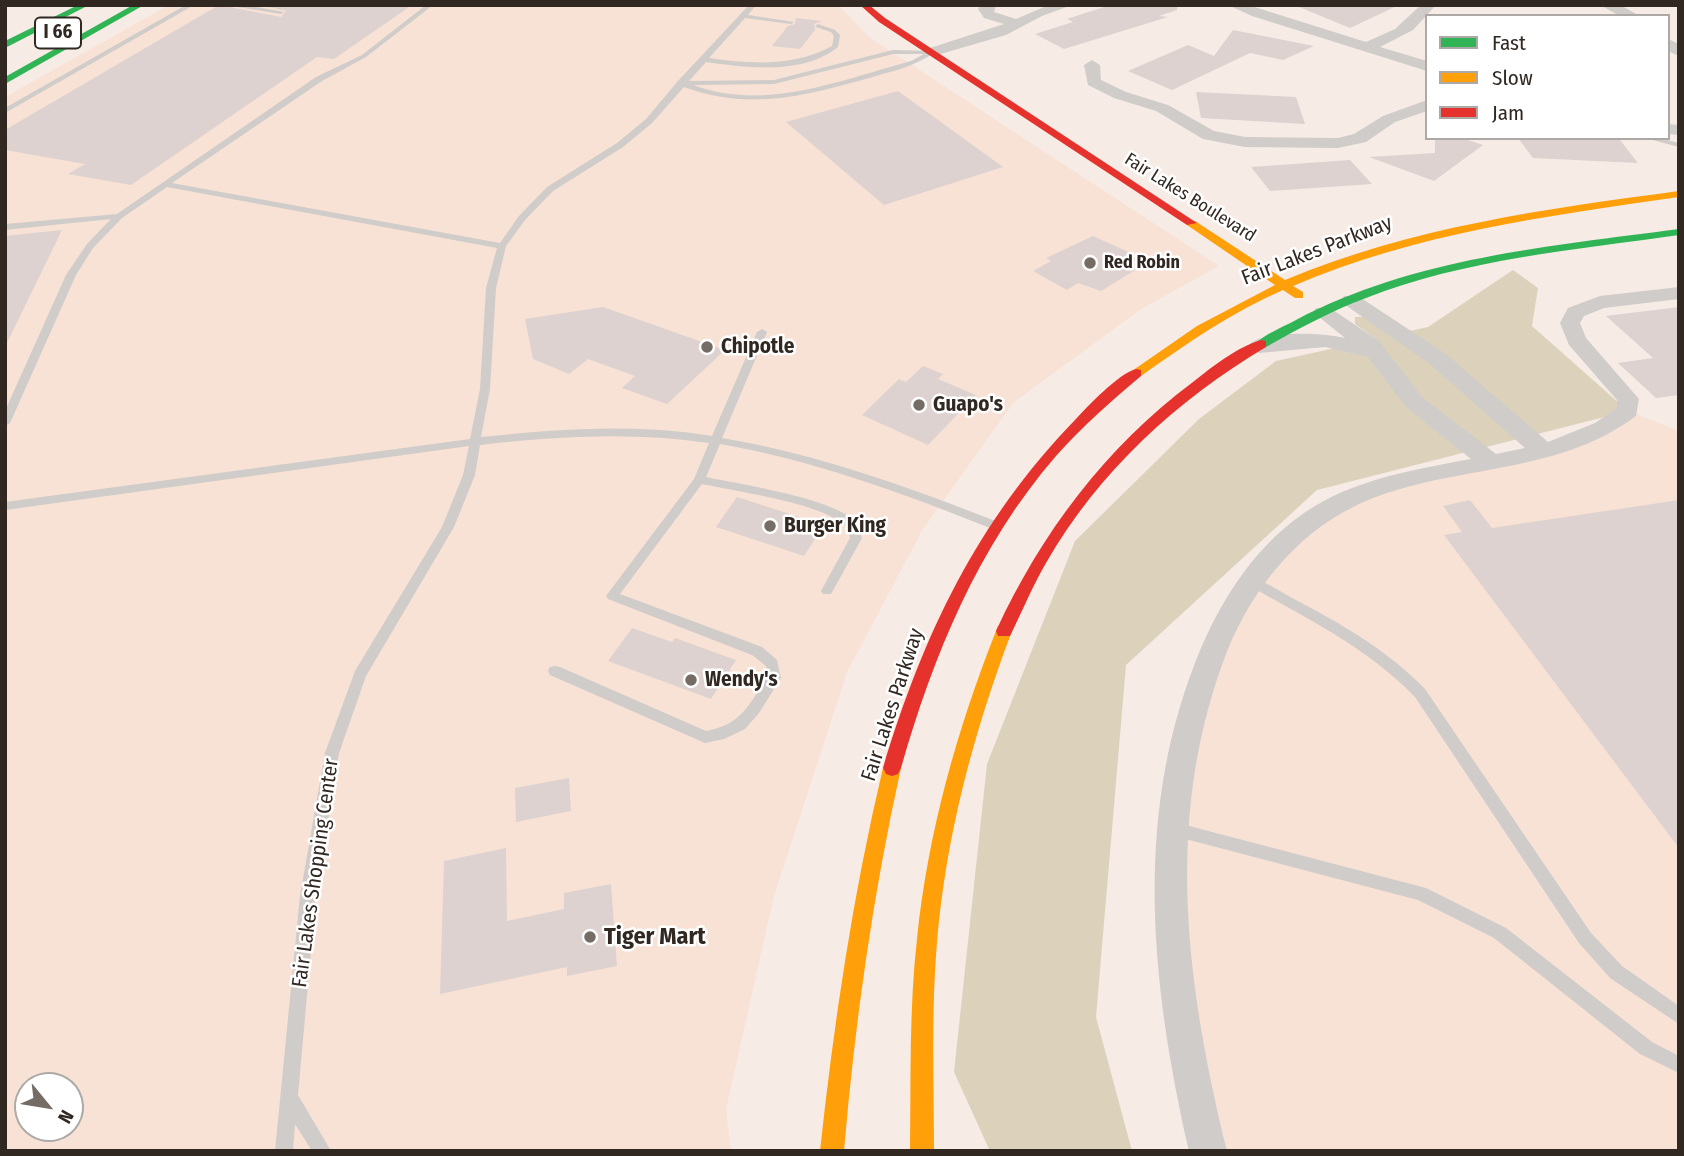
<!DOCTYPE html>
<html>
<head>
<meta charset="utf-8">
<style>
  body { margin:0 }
  #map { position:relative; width:1684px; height:1156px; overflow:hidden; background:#f6ebe5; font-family:"Fira Sans Condensed",sans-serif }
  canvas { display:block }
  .frame { position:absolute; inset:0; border:7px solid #312822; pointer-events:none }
  .legend { position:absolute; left:1425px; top:14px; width:245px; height:126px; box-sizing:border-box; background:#fff; border:2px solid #ada9a7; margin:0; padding:9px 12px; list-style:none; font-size:21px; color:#312822 }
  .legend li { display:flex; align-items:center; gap:14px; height:35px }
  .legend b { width:35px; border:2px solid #ada9a7 }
  .north { position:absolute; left:14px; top:1072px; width:70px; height:70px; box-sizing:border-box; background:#fff; border:2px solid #ada9a7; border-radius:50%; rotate:120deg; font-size:19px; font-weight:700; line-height:28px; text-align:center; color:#312822 }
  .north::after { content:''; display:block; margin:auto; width:24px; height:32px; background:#766c66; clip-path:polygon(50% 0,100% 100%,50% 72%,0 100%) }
</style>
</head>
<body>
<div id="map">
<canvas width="1684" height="1156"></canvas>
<div class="frame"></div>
<ul class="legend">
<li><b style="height:9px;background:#30b455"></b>Fast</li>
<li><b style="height:9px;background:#ff9f0a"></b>Slow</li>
<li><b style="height:9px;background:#e5322d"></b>Jam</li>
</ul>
<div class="north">N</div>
</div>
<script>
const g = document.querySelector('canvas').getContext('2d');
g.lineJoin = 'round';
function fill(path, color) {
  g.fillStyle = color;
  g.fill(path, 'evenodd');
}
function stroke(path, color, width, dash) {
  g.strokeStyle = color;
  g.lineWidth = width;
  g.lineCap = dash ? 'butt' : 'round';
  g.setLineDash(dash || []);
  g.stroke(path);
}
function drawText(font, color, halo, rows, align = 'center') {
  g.font = font + ' "Fira Sans Condensed",sans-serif';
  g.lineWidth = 5;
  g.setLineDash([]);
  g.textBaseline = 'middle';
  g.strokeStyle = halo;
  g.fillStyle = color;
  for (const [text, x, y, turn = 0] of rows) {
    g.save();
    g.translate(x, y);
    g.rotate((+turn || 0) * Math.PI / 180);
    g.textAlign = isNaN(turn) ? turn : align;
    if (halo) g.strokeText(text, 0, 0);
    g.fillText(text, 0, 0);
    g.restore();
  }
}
const built = new Path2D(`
  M 169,5 L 838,5 L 869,37 L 1219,266 L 1141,309 L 1013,403 L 923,529 L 847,672 L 774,896 L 726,1109 L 731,1151 L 5,1151 L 5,97 ZM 28,1086 L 70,1086 L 70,1128 L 28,1128 Z
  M 1628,411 L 1679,431 L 1679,1151 L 1208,1151 L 1198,1114 L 1179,759 L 1250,581 L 1345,500 L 1544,452 Z`);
const green = new Path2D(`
  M 1513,270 L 1538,288 L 1532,326 L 1628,411 L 1317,490 L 1126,665 L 1096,1017 L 1132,1151 L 989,1149 L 954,1072 L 987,764 L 1075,541 L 1199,419 L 1276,361 L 1376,339 L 1355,324 L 1355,317 L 1363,317 L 1392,335 L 1428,327 Z`);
const building = new Path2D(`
  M 219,5 L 281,17 L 286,11 L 261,5 L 412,5 L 334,59 L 317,57 L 131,185 L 68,174 L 85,164 L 5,150 L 5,130 Z
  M 1110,5 L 1177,5 L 1177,10 L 1159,16 L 1168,17 L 1064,49 L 1035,34 L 1073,22 L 1067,19 Z
  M 1294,5 L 1399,5 L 1350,28 Z
  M 796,18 L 822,21 L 814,24 L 815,30 L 800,49 L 772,46 L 788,26 L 795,24 Z
  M 1233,30 L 1314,46 L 1283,60 L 1250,53 L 1172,90 L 1128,71 L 1188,45 L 1214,56 Z
  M 898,91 L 1003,167 L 884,205 L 786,122 Z
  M 1196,92 L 1296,97 L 1305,124 L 1201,118 Z
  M 1435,138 L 1462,138 L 1483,145 L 1434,181 L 1369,157 L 1435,153 Z
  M 1518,138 L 1620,140 L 1638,163 L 1533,158 Z
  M 1350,160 L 1372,184 L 1270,191 L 1251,167 Z
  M 62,230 L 5,347 L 5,236 Z
  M 1093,236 L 1133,254 L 1130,255 L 1140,260 L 1130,266 L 1137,269 L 1101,291 L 1078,283 L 1067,290 L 1033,271 L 1051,261 L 1046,258 Z
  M 603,307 L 725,350 L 667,404 L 622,388 L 635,376 L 588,359 L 569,374 L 533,359 L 525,319 Z
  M 1679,307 L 1679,395 L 1656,398 L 1618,363 L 1653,358 L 1606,316 Z
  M 923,366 L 943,374 L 938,379 L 976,395 L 928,445 L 862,415 L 899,379 L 906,382 Z
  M 737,497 L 824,525 L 804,556 L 716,527 Z
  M 1470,500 L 1492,528 L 1679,500 L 1679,848 L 1444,535 L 1462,532 L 1443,506 Z
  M 632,628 L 672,642 L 675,638 L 736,660 L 711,699 L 608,661 Z
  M 569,778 L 571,811 L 516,822 L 515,788 Z
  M 506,848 L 507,921 L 564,909 L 564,893 L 611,884 L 617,966 L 567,976 L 567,967 L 440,994 L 444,861 Z`);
const lane = new Path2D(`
  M 186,5 L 194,5 L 5,113 L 5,108 Z
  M 225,5 L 245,5 L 284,12 L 281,14 Z
  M 426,5 L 433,5 L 366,57 L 322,81 L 172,183 L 500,243 L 519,216 L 547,187 L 617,143 L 646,119 L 678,81 L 749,5 L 756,5 L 748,15 L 794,22 L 791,24 L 745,18 L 709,58 C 751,64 794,67 832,46 L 834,36 L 831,32 L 816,27 L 815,26 L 818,24 L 835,30 L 840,35 L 838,47 C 803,75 748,68 706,62 L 689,81 L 774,80 L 893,50 L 934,51 L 934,53 C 913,67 893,71 869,78 C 805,96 748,111 684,87 L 652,123 L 623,147 L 553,191 L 525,220 L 506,246 L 496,288 L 490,389 L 481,437 C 558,429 636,423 712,436 L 757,332 L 762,329 L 767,332 L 722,438 C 818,454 908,487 998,522 L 1000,525 L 998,528 L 990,528 C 902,493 813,460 720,444 L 706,477 C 739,484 829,498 852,519 C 858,524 860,531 862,538 L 831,594 L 823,594 L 821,591 L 850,538 C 848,532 848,528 843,524 C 819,503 735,491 702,484 L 620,594 L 762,647 L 777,660 L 781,678 L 759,713 L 745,729 L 724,739 L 705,743 L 550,675 L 548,671 L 550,667 L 555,666 L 560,667 L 706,731 C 741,725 749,705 767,677 L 766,666 L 752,655 L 608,599 L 606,596 L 694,479 L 709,443 C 633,432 556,436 480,445 L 475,475 L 454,527 L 366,676 L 339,753 L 316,896 L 298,1095 L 331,1151 L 312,1151 L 295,1124 L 293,1151 L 275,1151 L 300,896 L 325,753 L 355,671 L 442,527 L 463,475 L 469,446 L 5,510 L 5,502 L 470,439 L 480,389 L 486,288 L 497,248 L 167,187 L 122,218 L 93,248 L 76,275 L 10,423 L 5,426 L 5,411 L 66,275 L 87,244 L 111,219 L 5,230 L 5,224 L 117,214 L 316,77 L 362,55 ZM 893,54 L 924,54 L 911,61 C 841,80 765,112 693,85 L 774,84 Z
  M 1645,138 L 1660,138 L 1679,143 L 1679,147 Z
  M 1250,576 C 1265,582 1280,591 1294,599 C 1342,624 1387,650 1425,689 L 1591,933 L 1622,966 L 1679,1006 L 1679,1024 L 1610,978 L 1579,943 L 1415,697 C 1367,647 1306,618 1246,584 L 1244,581 L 1246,578 Z
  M 1174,822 L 1426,888 L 1506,928 L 1652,1042 L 1679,1056 L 1679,1073 L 1640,1054 L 1494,938 L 1418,900 L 1174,836 L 1169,834 L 1167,829 L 1169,824 Z`);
const street = new Path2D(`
  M 981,5 L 996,5 L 994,12 L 1016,19 L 1049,5 L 1072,5 L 1042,16 L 1006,35 L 937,55 L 927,55 L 927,49 L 1004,24 L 984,18 L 978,9 Z
  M 1228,5 L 1248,5 L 1366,42 L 1395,29 L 1421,5 L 1436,5 L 1413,30 L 1380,47 L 1427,61 L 1427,71 L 1252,16 Z
  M 1600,5 L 1620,5 L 1640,16 L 1620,16 Z
  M 1668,39 L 1679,44 L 1679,56 L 1668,51 Z
  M 1092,60 L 1100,65 L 1101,80 L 1126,92 L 1168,105 L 1214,131 L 1245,137 L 1338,138 L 1354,134 L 1383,116 L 1427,100 L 1427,111 L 1395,122 L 1366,142 L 1338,148 L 1245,147 L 1203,139 L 1156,111 L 1114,98 L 1088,85 L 1084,65 Z
  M 1668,124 L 1679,125 L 1679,135 L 1668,134 Z
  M 1679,287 L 1679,299 L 1604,308 L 1584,316 L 1580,323 L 1586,338 L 1639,399 L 1636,416 C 1553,478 1447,463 1357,505 C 1292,536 1247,596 1223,662 C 1164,823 1187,988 1227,1151 L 1189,1151 C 1152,988 1133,822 1195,663 C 1219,601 1257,541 1315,506 C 1362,478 1417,469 1471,459 L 1406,407 L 1368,357 L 1325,347 L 1259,353 L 1248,346 C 1260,329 1327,333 1345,338 L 1313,312 L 1316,308 L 1330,308 L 1379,341 L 1422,397 L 1496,454 L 1525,448 L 1430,364 L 1344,304 L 1341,300 L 1344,296 L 1358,296 L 1446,354 L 1548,442 L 1595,423 L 1617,408 L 1617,400 L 1569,345 L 1560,323 L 1568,308 L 1600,296 Z`);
const fast = new Path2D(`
  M 78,5 L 89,5 L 5,48 L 5,41 Z
  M 133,5 L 144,5 L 5,84 L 5,77 Z
  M 1679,229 L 1679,235 C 1574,250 1465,259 1366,298 C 1331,311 1298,329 1266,347 L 1261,348 L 1255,344 C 1265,334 1283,327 1296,320 C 1413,258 1550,246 1679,229 Z`);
const slow = new Path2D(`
  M 1679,191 L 1679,197 C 1547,216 1416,233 1293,286 L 1303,292 L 1303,298 L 1295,298 L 1283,290 C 1232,312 1186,344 1141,376 L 1131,376 L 1129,373 L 1197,326 L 1275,285 L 1187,225 L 1187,221 L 1195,221 L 1285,280 C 1411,227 1545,209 1679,191 Z
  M 1004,625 L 1010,626 L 1012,631 C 974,731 946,835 937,942 C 931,1011 934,1081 934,1151 L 910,1151 C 911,1080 909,1009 917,939 C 928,832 957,730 996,631 L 998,626 Z
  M 892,760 L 898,762 L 901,768 C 873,894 855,1022 844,1151 L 820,1151 C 834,1022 853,894 883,768 L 886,762 Z`);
const jam = new Path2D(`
  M 860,5 L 869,5 L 885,18 L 1197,223 L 1187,225 L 879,22 Z
  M 1261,340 L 1266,341 L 1266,347 C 1176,401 1099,471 1046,563 C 1032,587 1022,612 1010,636 L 998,636 L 996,631 C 1042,532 1105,448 1193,382 C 1212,367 1237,347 1261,340 Z
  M 1136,369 L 1141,370 L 1141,376 C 1111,401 1082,427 1056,456 C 978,546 933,656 901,768 L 898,774 L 892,776 L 886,774 L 883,768 C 923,635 977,521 1075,420 C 1088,406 1118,374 1136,369 Z`);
const markers = [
  [1090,263,7,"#766c66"],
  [707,347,7,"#766c66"],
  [919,405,7,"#766c66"],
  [770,526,7,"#766c66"],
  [691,680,7,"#766c66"],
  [590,937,7,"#766c66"]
];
const farStreetnames = [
  ["Fair Lakes Boulevard",1190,198,32]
];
const farPoinames = [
  ["Red Robin",1104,263]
];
const shields = [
  [58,33,46]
];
const shieldNames = [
  ["I 66",58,33]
];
const streetNames = [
  ["Fair Lakes Parkway",1317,251,-21],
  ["Fair Lakes Parkway",893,705,-72],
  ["Fair Lakes Shopping Center",316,873,-82]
];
const poiNames = [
  ["Chipotle",721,347],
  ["Guapo's",933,405],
  ["Burger King",784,526],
  ["Wendy's",705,680]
];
const nearPoinames = [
  ["Tiger Mart",604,937]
];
fill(built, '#f8e2d5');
fill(green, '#dcd2bc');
fill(building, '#ddd2cf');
fill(lane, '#cfccc9');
fill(street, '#cfccc9');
fill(fast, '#30b455');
fill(slow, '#ff9f0a');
fill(jam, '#e5322d');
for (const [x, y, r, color] of markers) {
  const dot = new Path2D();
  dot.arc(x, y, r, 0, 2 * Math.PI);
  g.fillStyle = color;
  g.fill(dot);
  stroke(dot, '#fff', 2.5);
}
drawText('18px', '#312822', '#fff', farStreetnames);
drawText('bold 18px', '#312822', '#fff', farPoinames, 'left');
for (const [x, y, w] of shields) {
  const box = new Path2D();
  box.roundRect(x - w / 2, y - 15.5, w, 31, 5);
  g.fillStyle = '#fff';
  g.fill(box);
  stroke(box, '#312822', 2);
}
drawText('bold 19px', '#312822', null, shieldNames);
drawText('21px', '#312822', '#fff', streetNames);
drawText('bold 21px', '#312822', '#fff', poiNames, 'left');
drawText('bold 24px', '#312822', '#fff', nearPoinames, 'left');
</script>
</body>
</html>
